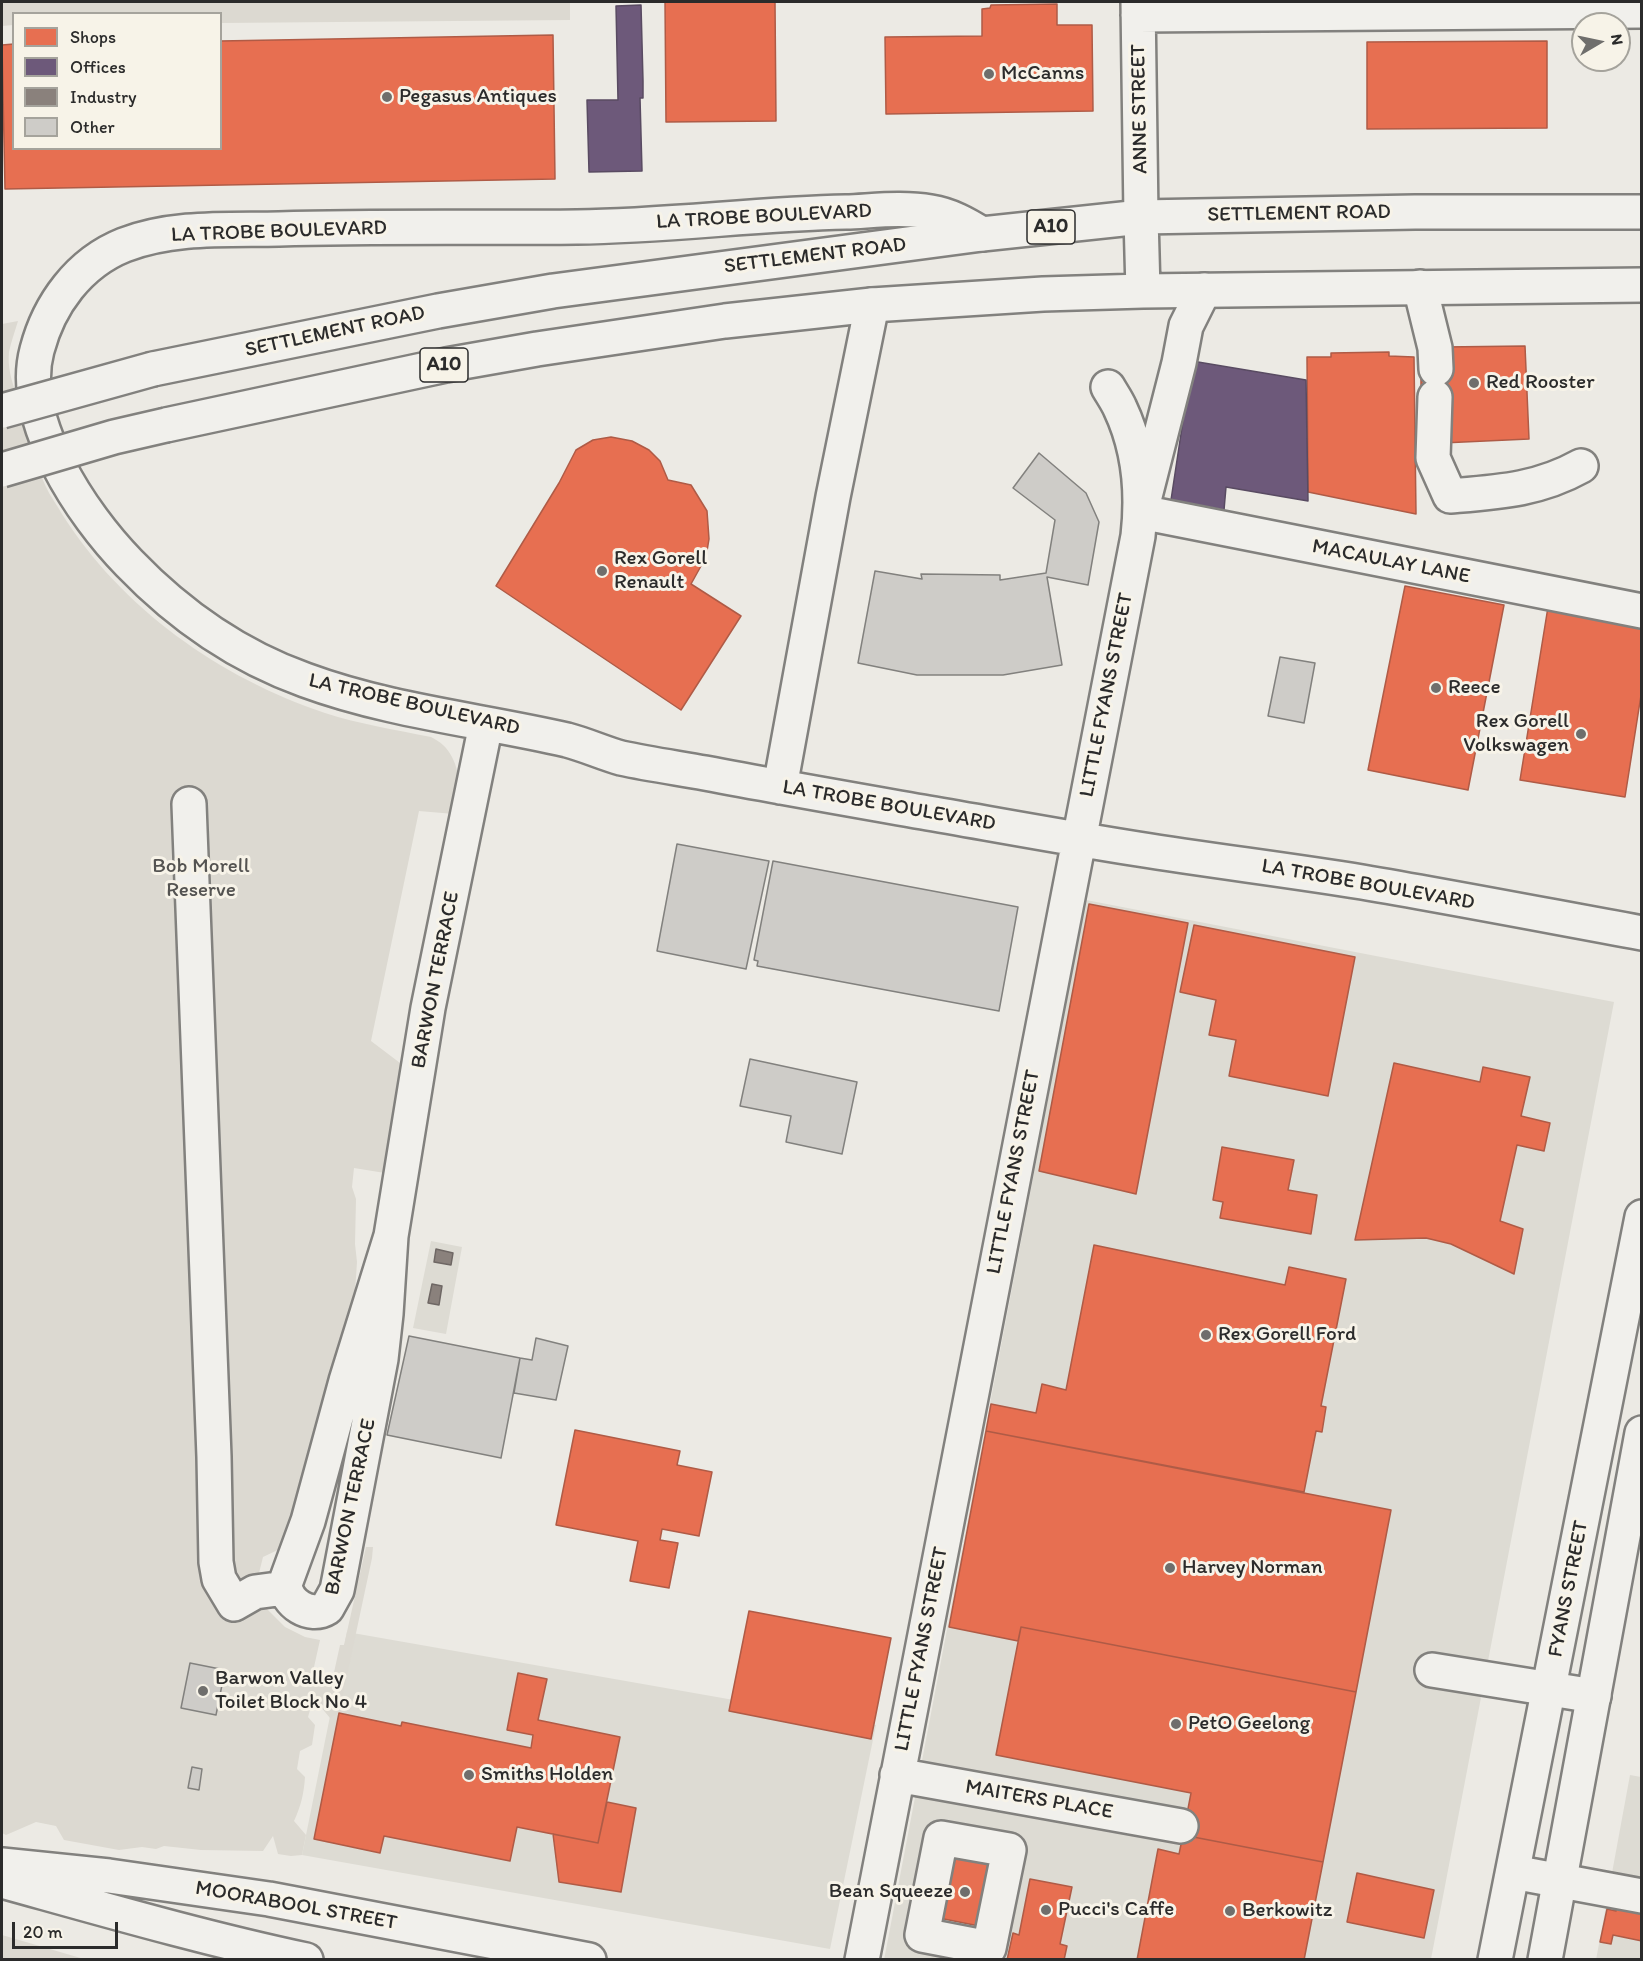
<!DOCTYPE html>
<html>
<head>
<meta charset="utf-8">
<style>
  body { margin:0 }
  #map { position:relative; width:1643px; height:1961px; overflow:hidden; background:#eceae4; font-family:Itim,sans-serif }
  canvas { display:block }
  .frame { position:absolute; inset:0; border:3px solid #2b2b2b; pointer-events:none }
  .legend { position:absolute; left:12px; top:12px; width:210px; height:138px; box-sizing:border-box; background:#f7f3e8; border:2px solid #a5a39c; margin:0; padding:8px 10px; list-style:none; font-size:18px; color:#2b2b2b }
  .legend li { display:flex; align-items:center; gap:12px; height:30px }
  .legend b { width:30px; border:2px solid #a5a39c }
  .north { position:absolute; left:1571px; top:12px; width:60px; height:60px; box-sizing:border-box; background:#f7f3e8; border:2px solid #a5a39c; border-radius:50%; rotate:81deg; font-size:16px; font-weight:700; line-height:24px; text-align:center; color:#2b2b2b }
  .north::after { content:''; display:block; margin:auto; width:21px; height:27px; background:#6f6e6c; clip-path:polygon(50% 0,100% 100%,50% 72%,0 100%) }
  .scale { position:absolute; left:12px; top:1922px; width:106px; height:27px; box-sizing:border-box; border:3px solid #2b2b2b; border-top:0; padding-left:8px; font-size:18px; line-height:21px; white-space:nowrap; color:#2b2b2b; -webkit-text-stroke:4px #f7f3e8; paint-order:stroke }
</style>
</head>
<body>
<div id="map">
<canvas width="1643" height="1961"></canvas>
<div class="frame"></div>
<ul class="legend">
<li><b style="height:16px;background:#e76f51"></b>Shops</li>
<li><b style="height:16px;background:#6d597a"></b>Offices</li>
<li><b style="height:16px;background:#8a817c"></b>Industry</li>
<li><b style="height:16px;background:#ceccc8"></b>Other</li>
</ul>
<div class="north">N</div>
<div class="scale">20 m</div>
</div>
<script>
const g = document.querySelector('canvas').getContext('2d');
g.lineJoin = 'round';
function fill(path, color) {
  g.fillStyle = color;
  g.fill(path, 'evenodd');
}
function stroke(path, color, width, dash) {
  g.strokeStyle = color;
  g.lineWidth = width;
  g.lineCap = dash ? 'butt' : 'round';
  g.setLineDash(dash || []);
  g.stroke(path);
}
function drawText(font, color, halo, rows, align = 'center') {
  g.font = font + ' Itim,sans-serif';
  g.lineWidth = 6;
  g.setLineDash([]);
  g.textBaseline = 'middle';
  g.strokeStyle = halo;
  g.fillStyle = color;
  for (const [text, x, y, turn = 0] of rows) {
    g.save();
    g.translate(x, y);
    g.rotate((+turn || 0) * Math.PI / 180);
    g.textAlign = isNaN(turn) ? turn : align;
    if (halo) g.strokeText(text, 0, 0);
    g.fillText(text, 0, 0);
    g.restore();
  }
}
const built = new Path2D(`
  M 1086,900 L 1614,1002 L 1431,1959 L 884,1960 Z
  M 431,1241 L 462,1247 L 446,1334 L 413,1328 Z
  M 347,1632 L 876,1725 L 830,1949 L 302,1855 Z
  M 1630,1775 L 1641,1777 L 1641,1959 L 1596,1960 Z`);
const green = new Path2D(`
  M 2,2 L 570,2 L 570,20 L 221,23 L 220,14 L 14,14 L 13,25 L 2,26 Z
  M 18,321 C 15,331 11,342 9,352 C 6,381 24,407 31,434 C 36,451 38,471 46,487 C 50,496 57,505 62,514 C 121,608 220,678 325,713 C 359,724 396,730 431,737 C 435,739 440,742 443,745 C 457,758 465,787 451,802 L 454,814 L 419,811 L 371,1041 L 408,1069 L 391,1174 L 354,1168 L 352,1187 L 356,1199 L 355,1244 L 357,1262 L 353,1321 L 284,1547 L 263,1557 L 257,1581 L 259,1601 L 285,1627 L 305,1637 L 320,1640 L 314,1667 L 331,1686 L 340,1645 L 344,1645 L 366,1547 L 373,1547 L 372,1558 L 339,1713 L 330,1718 L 320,1706 L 310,1710 L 308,1717 L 315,1725 L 312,1745 L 300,1751 L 297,1769 L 305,1777 C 304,1793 301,1806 294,1821 L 306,1835 L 302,1855 L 291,1856 L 278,1854 L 273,1836 L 263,1851 L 201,1850 L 164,1846 L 156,1849 L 142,1847 L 119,1850 L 64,1840 L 56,1826 L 36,1822 L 6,1835 L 2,1833 L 2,324 Z
  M 2,1935 L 84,1959 L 2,1959 Z`);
const shops = new Path2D(`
  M 665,2 L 775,2 L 776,121 L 666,122 Z
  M 1057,4 L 1057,25 L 1092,25 L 1093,111 L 886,114 L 885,37 L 982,36 L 982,9 L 990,8 L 991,5 Z
  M 553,35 L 555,179 L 5,189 L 2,45 L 14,44 L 14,148 L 220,148 L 220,41 Z
  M 1547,41 L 1547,128 L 1367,129 L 1367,42 Z
  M 1525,346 L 1529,439 L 1442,443 L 1421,397 L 1421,369 L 1443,347 Z
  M 1389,352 L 1389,356 L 1414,357 L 1416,514 L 1308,492 L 1307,357 L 1331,357 L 1331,353 Z
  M 611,437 L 632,441 L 649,450 L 660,461 L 668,480 L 691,485 L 707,511 L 709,539 L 706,557 L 691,584 L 741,616 L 681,710 L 496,586 L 559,483 L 576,450 L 593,440 Z
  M 1405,586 L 1504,605 L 1468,790 L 1368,770 Z
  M 1548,607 L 1642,622 L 1642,689 L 1625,797 L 1520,780 Z
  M 1089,904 L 1188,923 L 1136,1194 L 1039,1171 Z
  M 1194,925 L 1355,957 L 1328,1096 L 1229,1076 L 1236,1040 L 1209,1035 L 1216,1000 L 1180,992 Z
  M 1394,1063 L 1480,1082 L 1483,1067 L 1530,1077 L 1521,1116 L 1550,1123 L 1544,1151 L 1517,1145 L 1500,1221 L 1523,1229 L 1514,1274 L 1451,1244 L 1426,1238 L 1355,1240 Z
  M 1222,1147 L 1294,1160 L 1288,1190 L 1317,1195 L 1311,1234 L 1220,1218 L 1223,1202 L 1213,1200 Z
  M 1094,1245 L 1285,1285 L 1289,1267 L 1346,1279 L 1321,1406 L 1326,1407 L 1322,1432 L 1316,1431 L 1304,1492 L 986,1431 L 991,1404 L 1036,1413 L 1042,1384 L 1066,1390 Z
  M 575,1430 L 680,1451 L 677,1465 L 712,1472 L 699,1536 L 662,1529 L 660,1540 L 678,1543 L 669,1588 L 630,1581 L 638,1541 L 556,1525 Z
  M 986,1431 L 1391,1510 L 1356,1692 L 1021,1627 L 1018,1641 L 949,1627 Z
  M 749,1611 L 891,1638 L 871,1739 L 729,1711 Z
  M 1021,1627 L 1356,1692 L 1323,1862 L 1183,1835 L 1191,1793 L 996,1755 Z
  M 518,1673 L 547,1679 L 538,1720 L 620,1737 L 598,1843 L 517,1827 L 510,1861 L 384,1836 L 380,1853 L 314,1839 L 339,1713 L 401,1726 L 402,1722 L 531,1748 L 533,1735 L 507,1730 Z
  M 607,1802 L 636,1808 L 621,1892 L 559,1882 L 553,1834 L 598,1843 Z
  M 1183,1835 L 1323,1862 L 1304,1960 L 1137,1960 L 1158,1849 L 1179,1854 Z
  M 953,1851 L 992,1859 L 979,1926 L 939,1918 Z
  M 1357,1873 L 1434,1890 L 1424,1938 L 1347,1922 Z
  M 1030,1879 L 1072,1887 L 1060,1944 L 1067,1946 L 1064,1960 L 1007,1960 L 1013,1933 L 1019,1935 Z
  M 1618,1900 L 1642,1905 L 1642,1941 L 1613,1935 L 1611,1944 L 1600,1942 L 1607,1909 L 1616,1911 Z`);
const offices = new Path2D(`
  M 641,5 L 643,81 L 643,98 L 640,98 L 642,171 L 589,172 L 587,100 L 618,100 L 616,6 Z
  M 1192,361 L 1306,380 L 1308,501 L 1226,487 L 1224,510 L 1171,500 Z`);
const industry = new Path2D(`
  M 436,1249 L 453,1253 L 451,1265 L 434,1262 Z
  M 432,1284 L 442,1286 L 439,1305 L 428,1303 Z`);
const building = new Path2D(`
  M 1039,453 L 1086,493 L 1099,522 L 1088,585 L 1047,577 L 1062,665 L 1003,675 L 917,675 L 858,663 L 875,571 L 922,579 L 921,574 L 1000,575 L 1000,580 L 1046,573 L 1055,520 L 1013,488 Z
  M 1280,657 L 1315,663 L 1304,723 L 1268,716 Z
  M 677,844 L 769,861 L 746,969 L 657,951 Z
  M 773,861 L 1018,907 L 999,1011 L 757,966 L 758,961 L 754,960 Z
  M 750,1059 L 857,1082 L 842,1154 L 786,1142 L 791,1116 L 740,1106 Z
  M 409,1336 L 520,1358 L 501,1458 L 387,1435 Z
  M 536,1338 L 568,1346 L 556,1400 L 514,1393 L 520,1358 L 532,1360 Z
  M 190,1663 L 225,1670 L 216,1715 L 181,1708 Z
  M 192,1767 L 202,1769 L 199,1790 L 188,1788 Z`);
const minor = new Path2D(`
  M 1138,2 L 1141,217
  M 1138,15 L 1642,11
  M 982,234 C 966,224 950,215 931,212 C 903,207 873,211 846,212 C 756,214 666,226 577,227 C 477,228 378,226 279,229 C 228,230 173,226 124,245 C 79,263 49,304 37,350 C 18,420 82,515 129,563 C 178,614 238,656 305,680 C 389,711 480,720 567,740 C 586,745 603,753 621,758 C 649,764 677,768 705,773 C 779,787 854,800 928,813 C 998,825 1068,838 1138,849 C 1213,861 1288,870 1362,882 C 1456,898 1549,916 1642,933
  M 1420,287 L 1435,348 L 1436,369
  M 1204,290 L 1186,326 L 1179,363 L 1141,512 L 1642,611
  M 1435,397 L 1433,458 L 1450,496 C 1498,492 1538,490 1581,466
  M 780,787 L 833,497 L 872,305
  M 189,804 L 214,1457 L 216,1562 L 219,1579 L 234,1604 L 255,1592 L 285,1588
  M 391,1236 L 346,1381 L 308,1521 L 285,1584 C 286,1603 310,1619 327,1608 L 337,1590 L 339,1580 L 381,1359 L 386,1314 L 391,1236 L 428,1008 L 486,724
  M 1432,1670 L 1594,1696
  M 897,1775 L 1181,1826
  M 941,1838 L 1009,1850 L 989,1948 L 922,1935 Z
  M 2,1865 L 109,1876 L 269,1899 L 589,1960
  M 1513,1872 L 1642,1896
  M 2,1881 C 103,1909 203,1938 306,1960
  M 862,1960 L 1138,536 C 1143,492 1139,448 1120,408 C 1117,401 1112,394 1108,387`);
const major = new Path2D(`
  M 1495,1960 L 1642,1217
  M 1545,1960 L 1642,1433`);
const highway = new Path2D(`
  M 1141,217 L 1143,291
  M 153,369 L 438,311 L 553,291 L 982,234 L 1141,217 L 1415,212 L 1642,212
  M 166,425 L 446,365 L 537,349 L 725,321 L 872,305 L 1043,294 L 1143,291 L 1642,285`);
const highwayBridge = new Path2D(`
  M 2,411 L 153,369
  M 2,470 L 114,437 L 166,425`);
const markers = [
  [989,74,6,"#6f6e6c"],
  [387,97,6,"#6f6e6c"],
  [1474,383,6,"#6f6e6c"],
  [602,571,6,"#6f6e6c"],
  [1436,688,6,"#6f6e6c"],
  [1581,734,6,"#6f6e6c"],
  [1206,1335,6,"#6f6e6c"],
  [1170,1568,6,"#6f6e6c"],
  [203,1691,6,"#6f6e6c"],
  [1176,1724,6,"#6f6e6c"],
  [469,1775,6,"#6f6e6c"],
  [965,1892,6,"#6f6e6c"],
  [1046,1910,6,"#6f6e6c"],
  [1230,1911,6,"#6f6e6c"]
];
const shields = [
  [1051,227,48],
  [444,365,48]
];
const shieldNames = [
  ["A10",1051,227],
  ["A10",444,365]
];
const poiNames = [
  ["McCanns",1001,74],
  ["Pegasus Antiques",399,97],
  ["Red Rooster",1486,383],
  ["Rex Gorell",614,559],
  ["Renault",614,583],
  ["Reece",1448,688],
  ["Rex Gorell",1569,722,"right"],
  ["Volkswagen",1569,746,"right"],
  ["Rex Gorell Ford",1218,1335],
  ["Harvey Norman",1182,1568],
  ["Barwon Valley",215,1679],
  ["Toilet Block No 4",215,1703],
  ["PetO Geelong",1188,1724],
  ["Smiths Holden",481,1775],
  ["Bean Squeeze",953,1892,"right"],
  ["Pucci's Caffe",1058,1910],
  ["Berkowitz",1242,1911]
];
const streetNames = [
  ["ANNE STREET",1140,109,-91],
  ["SETTLEMENT ROAD",1299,214,-1],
  ["LA TROBE BOULEVARD",764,217,-3],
  ["LA TROBE BOULEVARD",279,232,-2],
  ["SETTLEMENT ROAD",815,256,-7],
  ["SETTLEMENT ROAD",335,332,-12],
  ["MACAULAY LANE",1391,562,11],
  ["LITTLE FYANS STREET",1107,695,-79],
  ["LA TROBE BOULEVARD",414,705,13],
  ["LA TROBE BOULEVARD",889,806,10],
  ["LA TROBE BOULEVARD",1368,885,10],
  ["BARWON TERRACE",436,980,-79],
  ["LITTLE FYANS STREET",1014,1172,-79],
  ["BARWON TERRACE",351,1507,-78],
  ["FYANS STREET",1569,1589,-79],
  ["LITTLE FYANS STREET",922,1649,-79],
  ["MAITERS PLACE",1039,1800,10],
  ["MOORABOOL STREET",296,1906,10]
];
const parkNames = [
  ["Bob Morell",201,867],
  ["Reserve",201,891]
];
fill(built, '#dddbd3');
fill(green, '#dcd9d1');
fill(shops, '#e76f51');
stroke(shops, '#af5b46', 1.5);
fill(offices, '#6d597a');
stroke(offices, '#594b62', 1.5);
fill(industry, '#8a817c');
stroke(industry, '#6e6764', 1.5);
fill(building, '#ceccc8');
stroke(building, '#82817e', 1.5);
stroke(minor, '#82817e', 38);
stroke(major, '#82817e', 38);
stroke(highway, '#82817e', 38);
stroke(minor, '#f1f0ec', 33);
stroke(major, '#f1f0ec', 33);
stroke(highway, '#f1f0ec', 33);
stroke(highwayBridge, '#82817e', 38, []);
stroke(highwayBridge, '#f1f0ec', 33);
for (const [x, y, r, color] of markers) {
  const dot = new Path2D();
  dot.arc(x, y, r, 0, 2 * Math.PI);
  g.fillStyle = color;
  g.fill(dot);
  stroke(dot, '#f7f3e8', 2);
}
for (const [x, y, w] of shields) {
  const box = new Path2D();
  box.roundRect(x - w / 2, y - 17, w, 34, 4.5);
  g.fillStyle = '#f7f3e8';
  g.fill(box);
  stroke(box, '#2b2b2b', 1.5);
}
drawText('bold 20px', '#2b2b2b', null, shieldNames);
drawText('21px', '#2b2b2b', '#f7f3e8', poiNames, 'left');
drawText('21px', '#2b2b2b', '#f7f3e8', streetNames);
drawText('21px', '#545351', '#f7f3e8', parkNames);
</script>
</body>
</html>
